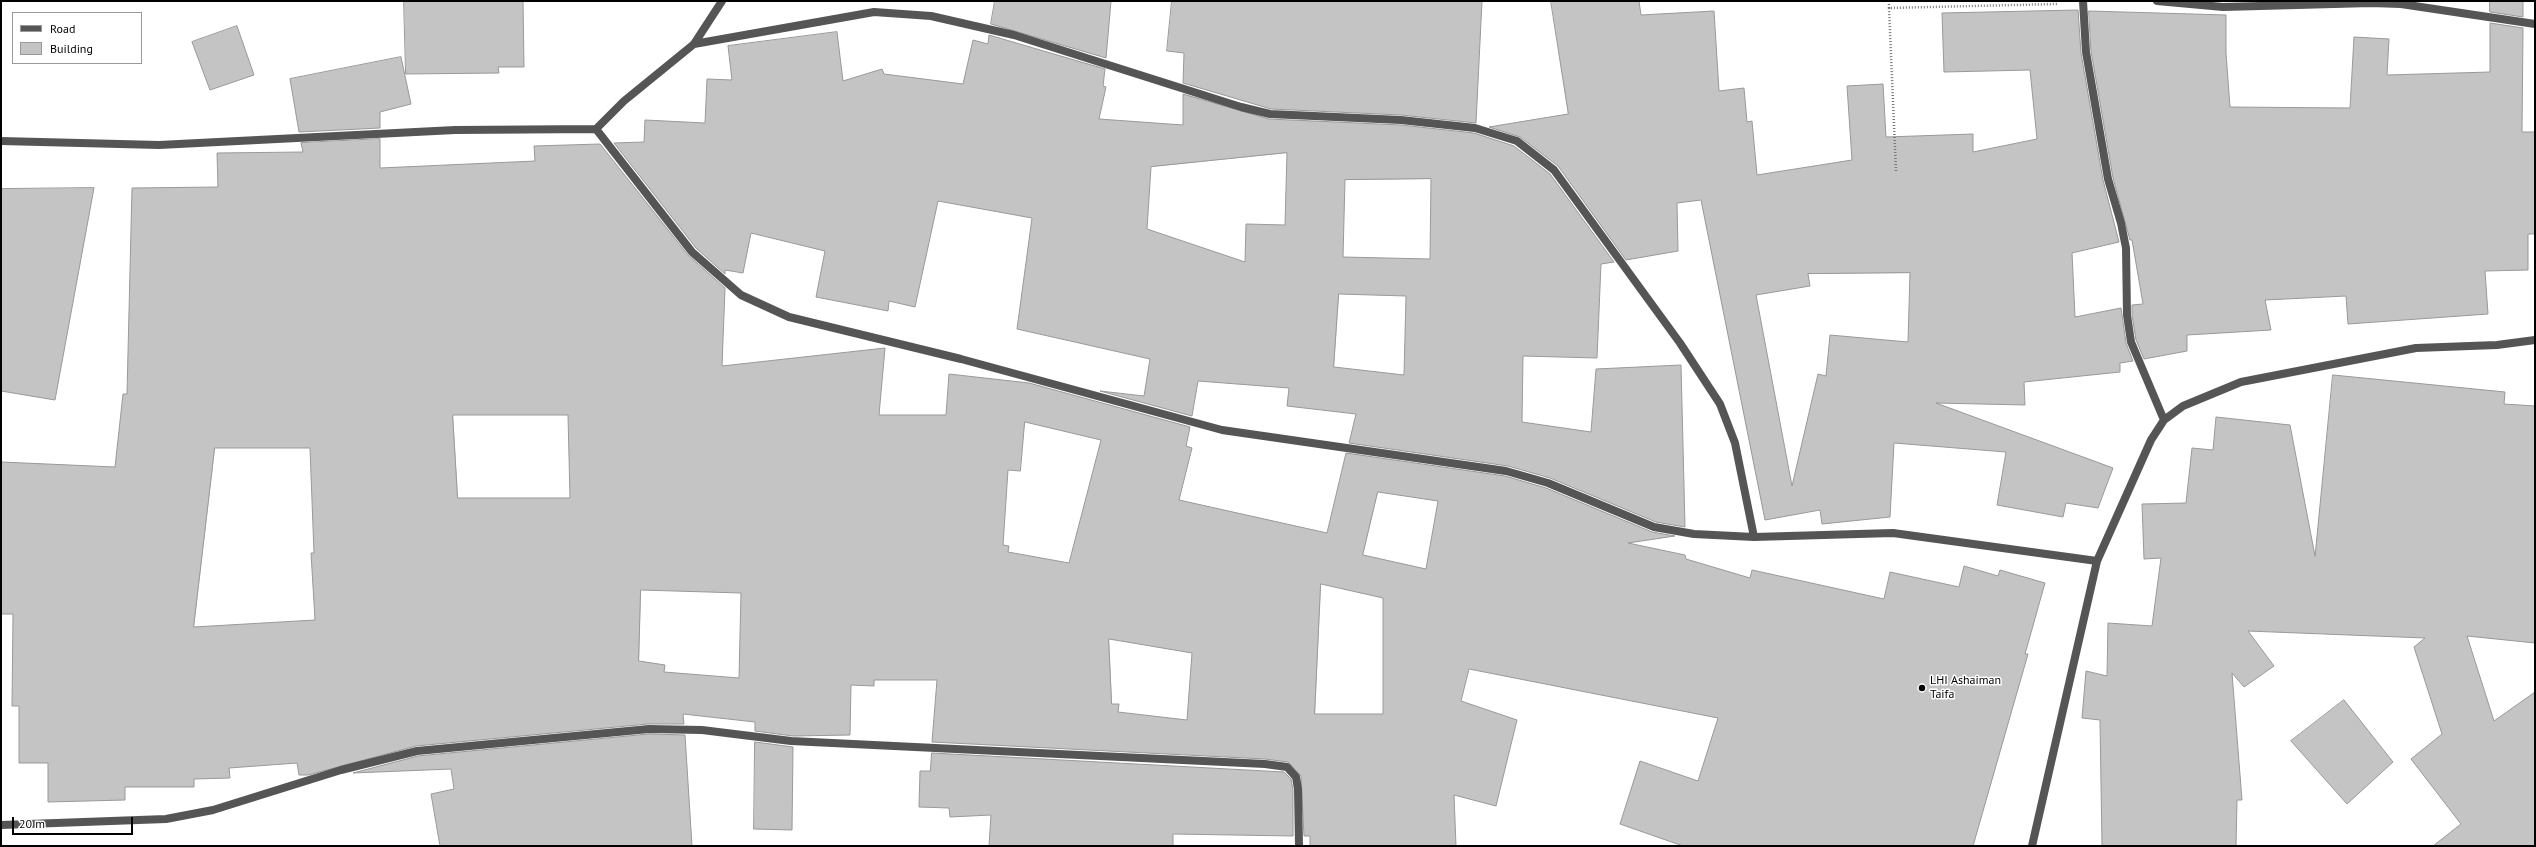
<!DOCTYPE html>
<html>
<head>
<meta charset="utf-8">
<style>
  body { margin:0 }
  #map { position:relative; width:2536px; height:847px; overflow:hidden; background:#fff; font-family:"PT Sans",sans-serif }
  canvas { display:block }
  .frame { position:absolute; inset:0; border:2px solid #000; pointer-events:none }
  .legend { position:absolute; left:12px; top:12px; width:130px; height:52px; box-sizing:border-box; background:#fff; border:1px solid #999; margin:0; padding:5px 7px; list-style:none; font-size:12px; color:#000 }
  .legend li { display:flex; align-items:center; gap:8px; height:20px }
  .legend b { width:20px; border:1px solid #999 }
  .scale { position:absolute; left:12px; top:817px; width:121px; height:18px; box-sizing:border-box; border:2px solid #000; border-top:0; padding-left:5px; font-size:12px; line-height:14px; white-space:nowrap; color:#000; -webkit-text-stroke:3px #fff; paint-order:stroke }
</style>
</head>
<body>
<div id="map">
<canvas width="2536" height="847"></canvas>
<div class="frame"></div>
<ul class="legend">
<li><b style="height:5px;background:#555"></b>Road</li>
<li><b style="height:11px;background:#c4c4c4"></b>Building</li>
</ul>
<div class="scale">20 m</div>
</div>
<script>
const g = document.querySelector('canvas').getContext('2d');
g.lineJoin = 'round';
function fill(path, color) {
  g.fillStyle = color;
  g.fill(path, 'evenodd');
}
function stroke(path, color, width, dash) {
  g.strokeStyle = color;
  g.lineWidth = width;
  g.lineCap = dash ? 'butt' : 'round';
  g.setLineDash(dash || []);
  g.stroke(path);
}
function drawText(font, color, halo, rows, align = 'center') {
  g.font = font + ' "PT Sans",sans-serif';
  g.lineWidth = 3;
  g.setLineDash([]);
  g.textBaseline = 'middle';
  g.strokeStyle = halo;
  g.fillStyle = color;
  for (const [text, x, y, turn = 0] of rows) {
    g.save();
    g.translate(x, y);
    g.rotate((+turn || 0) * Math.PI / 180);
    g.textAlign = isNaN(turn) ? turn : align;
    if (halo) g.strokeText(text, 0, 0);
    g.fillText(text, 0, 0);
    g.restore();
  }
}
const building = new Path2D(`
  M 404,1 L 523,1 L 524,67 L 498,67 L 499,73 L 406,74 Z
  M 995,1 L 1111,1 L 1106,58 L 991,24 Z
  M 1172,1 L 1482,1 L 1476,123 L 1401,115 L 1271,109 L 1183,83 L 1184,53 L 1167,51 Z
  M 1551,1 L 1639,1 L 1641,15 L 1714,11 L 1719,91 L 1744,88 L 1747,122 L 1752,121 L 1757,175 L 1852,160 L 1847,86 L 1883,84 L 1886,137 L 1973,134 L 1973,152 L 2037,139 L 2030,70 L 1944,72 L 1942,13 L 2078,10 L 2081,53 L 2103,180 L 2119,242 L 2072,253 L 2075,317 L 2121,308 L 2126,343 L 2133,361 L 2120,363 L 2120,372 L 2024,382 L 2025,405 L 1936,403 L 2113,468 L 2098,508 L 2066,503 L 2063,517 L 1997,505 L 2006,452 L 1894,443 L 1890,517 L 1822,524 L 1820,510 L 1765,520 L 1701,200 L 1677,203 L 1678,251 L 1626,260 L 1558,166 L 1520,137 L 1489,127 L 1568,114 ZM 1910,273 L 1908,342 L 1830,335 L 1826,376 L 1818,374 L 1792,486 L 1756,295 L 1810,286 L 1808,274 Z
  M 2490,1 L 2523,1 L 2523,17 L 2490,12 Z
  M 2089,11 L 2226,15 L 2226,53 L 2230,107 L 2350,108 L 2354,37 L 2389,39 L 2387,75 L 2490,72 L 2490,23 L 2523,28 L 2522,132 L 2535,132 L 2535,234 L 2528,234 L 2528,270 L 2485,271 L 2488,314 L 2348,324 L 2346,296 L 2265,300 L 2271,330 L 2187,335 L 2187,351 L 2144,359 L 2136,340 L 2132,315 L 2132,305 L 2143,304 L 2132,240 L 2130,240 L 2113,178 L 2091,51 Z
  M 237,26 L 254,75 L 210,90 L 192,42 Z
  M 837,32 L 843,81 L 882,69 L 884,74 L 963,84 L 973,40 L 988,44 L 989,35 L 1105,69 L 1103,86 L 1106,87 L 1099,119 L 1183,125 L 1183,94 L 1269,119 L 1401,125 L 1474,133 L 1514,146 L 1550,174 L 1614,262 L 1601,264 L 1597,358 L 1523,356 L 1522,422 L 1591,432 L 1596,369 L 1681,365 L 1685,527 L 1656,522 L 1550,478 L 1508,466 L 1349,443 L 1356,414 L 1287,406 L 1289,388 L 1198,381 L 1192,416 L 1100,391 L 1144,396 L 1150,359 L 1017,329 L 1032,218 L 938,201 L 915,307 L 889,301 L 888,311 L 816,297 L 825,251 L 751,233 L 743,273 L 725,270 L 725,274 L 696,248 L 614,143 L 644,142 L 645,120 L 705,123 L 707,79 L 732,80 L 728,46 ZM 1287,153 L 1285,225 L 1246,224 L 1245,262 L 1147,229 L 1151,167 ZM 1431,179 L 1430,259 L 1343,257 L 1345,180 ZM 1339,294 L 1406,296 L 1404,375 L 1334,367 Z
  M 401,57 L 411,104 L 380,112 L 380,128 L 299,132 L 290,79 Z
  M 380,139 L 380,168 L 535,161 L 534,146 L 600,144 L 688,255 L 725,288 L 722,366 L 885,348 L 879,415 L 946,415 L 949,374 L 1029,383 L 1190,427 L 1186,446 L 1192,448 L 1179,500 L 1327,533 L 1346,453 L 1505,476 L 1546,488 L 1652,532 L 1675,536 L 1628,543 L 1685,555 L 1686,559 L 1750,578 L 1752,570 L 1884,599 L 1890,572 L 1959,587 L 1964,566 L 1998,576 L 2000,570 L 2045,583 L 2025,654 L 2028,654 L 1973,846 L 1683,846 L 1620,824 L 1640,761 L 1698,781 L 1718,718 L 1469,669 L 1461,701 L 1517,720 L 1496,806 L 1454,795 L 1456,846 L 1310,846 L 1310,836 L 1304,836 L 1301,776 L 1288,762 L 1265,759 L 932,742 L 937,680 L 874,680 L 874,686 L 851,685 L 850,735 L 793,736 L 755,731 L 755,722 L 683,714 L 684,724 L 648,724 L 416,746 L 308,775 L 299,775 L 297,763 L 229,768 L 230,778 L 194,779 L 194,787 L 125,787 L 125,800 L 48,802 L 48,763 L 19,763 L 19,706 L 12,706 L 13,614 L 1,614 L 1,462 L 115,467 L 123,394 L 127,394 L 132,188 L 218,187 L 217,153 L 303,152 L 301,143 ZM 453,415 L 568,415 L 570,498 L 458,498 ZM 1025,422 L 1101,440 L 1069,563 L 1008,552 L 1009,546 L 1003,545 L 1008,470 L 1020,471 ZM 215,448 L 310,448 L 314,553 L 311,553 L 315,620 L 194,627 ZM 1378,492 L 1438,501 L 1426,569 L 1363,555 ZM 1321,584 L 1383,598 L 1383,714 L 1315,714 ZM 641,590 L 741,593 L 739,678 L 664,672 L 665,665 L 639,661 ZM 1109,639 L 1192,653 L 1187,720 L 1118,712 L 1119,704 L 1112,704 Z
  M 94,188 L 55,400 L 1,391 L 1,189 Z
  M 2333,375 L 2505,392 L 2504,404 L 2535,406 L 2535,643 L 2467,636 L 2494,721 L 2535,692 L 2535,846 L 2433,846 L 2461,824 L 2411,759 L 2442,734 L 2414,647 L 2425,638 L 2248,631 L 2274,666 L 2244,687 L 2232,673 L 2242,800 L 2237,800 L 2236,846 L 2102,846 L 2100,720 L 2082,718 L 2086,671 L 2107,676 L 2108,623 L 2152,626 L 2161,558 L 2144,559 L 2142,504 L 2186,503 L 2192,448 L 2213,450 L 2216,417 L 2290,425 L 2315,556 Z
  M 2344,700 L 2393,762 L 2347,804 L 2291,741 Z
  M 649,734 L 685,735 L 692,846 L 440,846 L 431,794 L 454,789 L 451,769 L 353,773 L 418,756 Z
  M 755,742 L 793,747 L 792,830 L 754,829 Z
  M 932,753 L 1284,772 L 1291,779 L 1293,790 L 1293,836 L 1173,834 L 1173,846 L 989,846 L 991,815 L 950,817 L 949,808 L 919,807 L 920,771 L 930,771 Z`);
const path = new Path2D(`
  M 1889,1 L 1889,8
  M 1896,171 L 1889,8 L 2058,4`);
const minor = new Path2D(`
  M 2083,1 L 2086,52 L 2108,179 L 2121,223 L 2126,248 L 2127,315 L 2131,342 L 2164,420
  M 2157,1 L 2223,7 L 2371,3 L 2401,4 L 2535,24
  M 694,44 L 874,12 L 931,16 L 1014,35 L 1241,107 L 1270,114 L 1401,120 L 1475,128 L 1517,141 L 1554,170 L 1680,343 L 1720,404 L 1735,443 L 1754,537
  M 596,129 L 692,252 L 741,295 L 789,317 L 961,359 L 1222,430 L 1506,471 L 1548,483 L 1654,527 L 1694,534 L 1754,537 L 1893,533 L 2097,561
  M 1,141 L 159,145 L 455,130 L 596,129 L 624,101 L 694,44 L 722,1
  M 1,825 L 166,819 L 213,810 L 341,770 L 417,751 L 649,729 L 702,730 L 791,741 L 1265,764 L 1287,767 L 1296,777 L 1298,789 L 1299,846
  M 2032,846 L 2097,561 L 2151,440 L 2164,420 L 2183,406 L 2241,382 L 2416,348 L 2497,345 L 2535,340`);
const markers = [
  [1922,688,4,"#000"]
];
const poiNames = [
  ["LHI Ashaiman",1930,681],
  ["Taifa",1930,695]
];
fill(building, '#c4c4c4');
stroke(building, '#999', 1);
stroke(path, '#777', 2.5, [1, 2]);
stroke(minor, '#555', 8);
for (const [x, y, r, color] of markers) {
  const dot = new Path2D();
  dot.arc(x, y, r, 0, 2 * Math.PI);
  g.fillStyle = color;
  g.fill(dot);
  stroke(dot, '#fff', 1.5);
}
drawText('12px', '#000', '#fff', poiNames, 'left');
</script>
</body>
</html>
